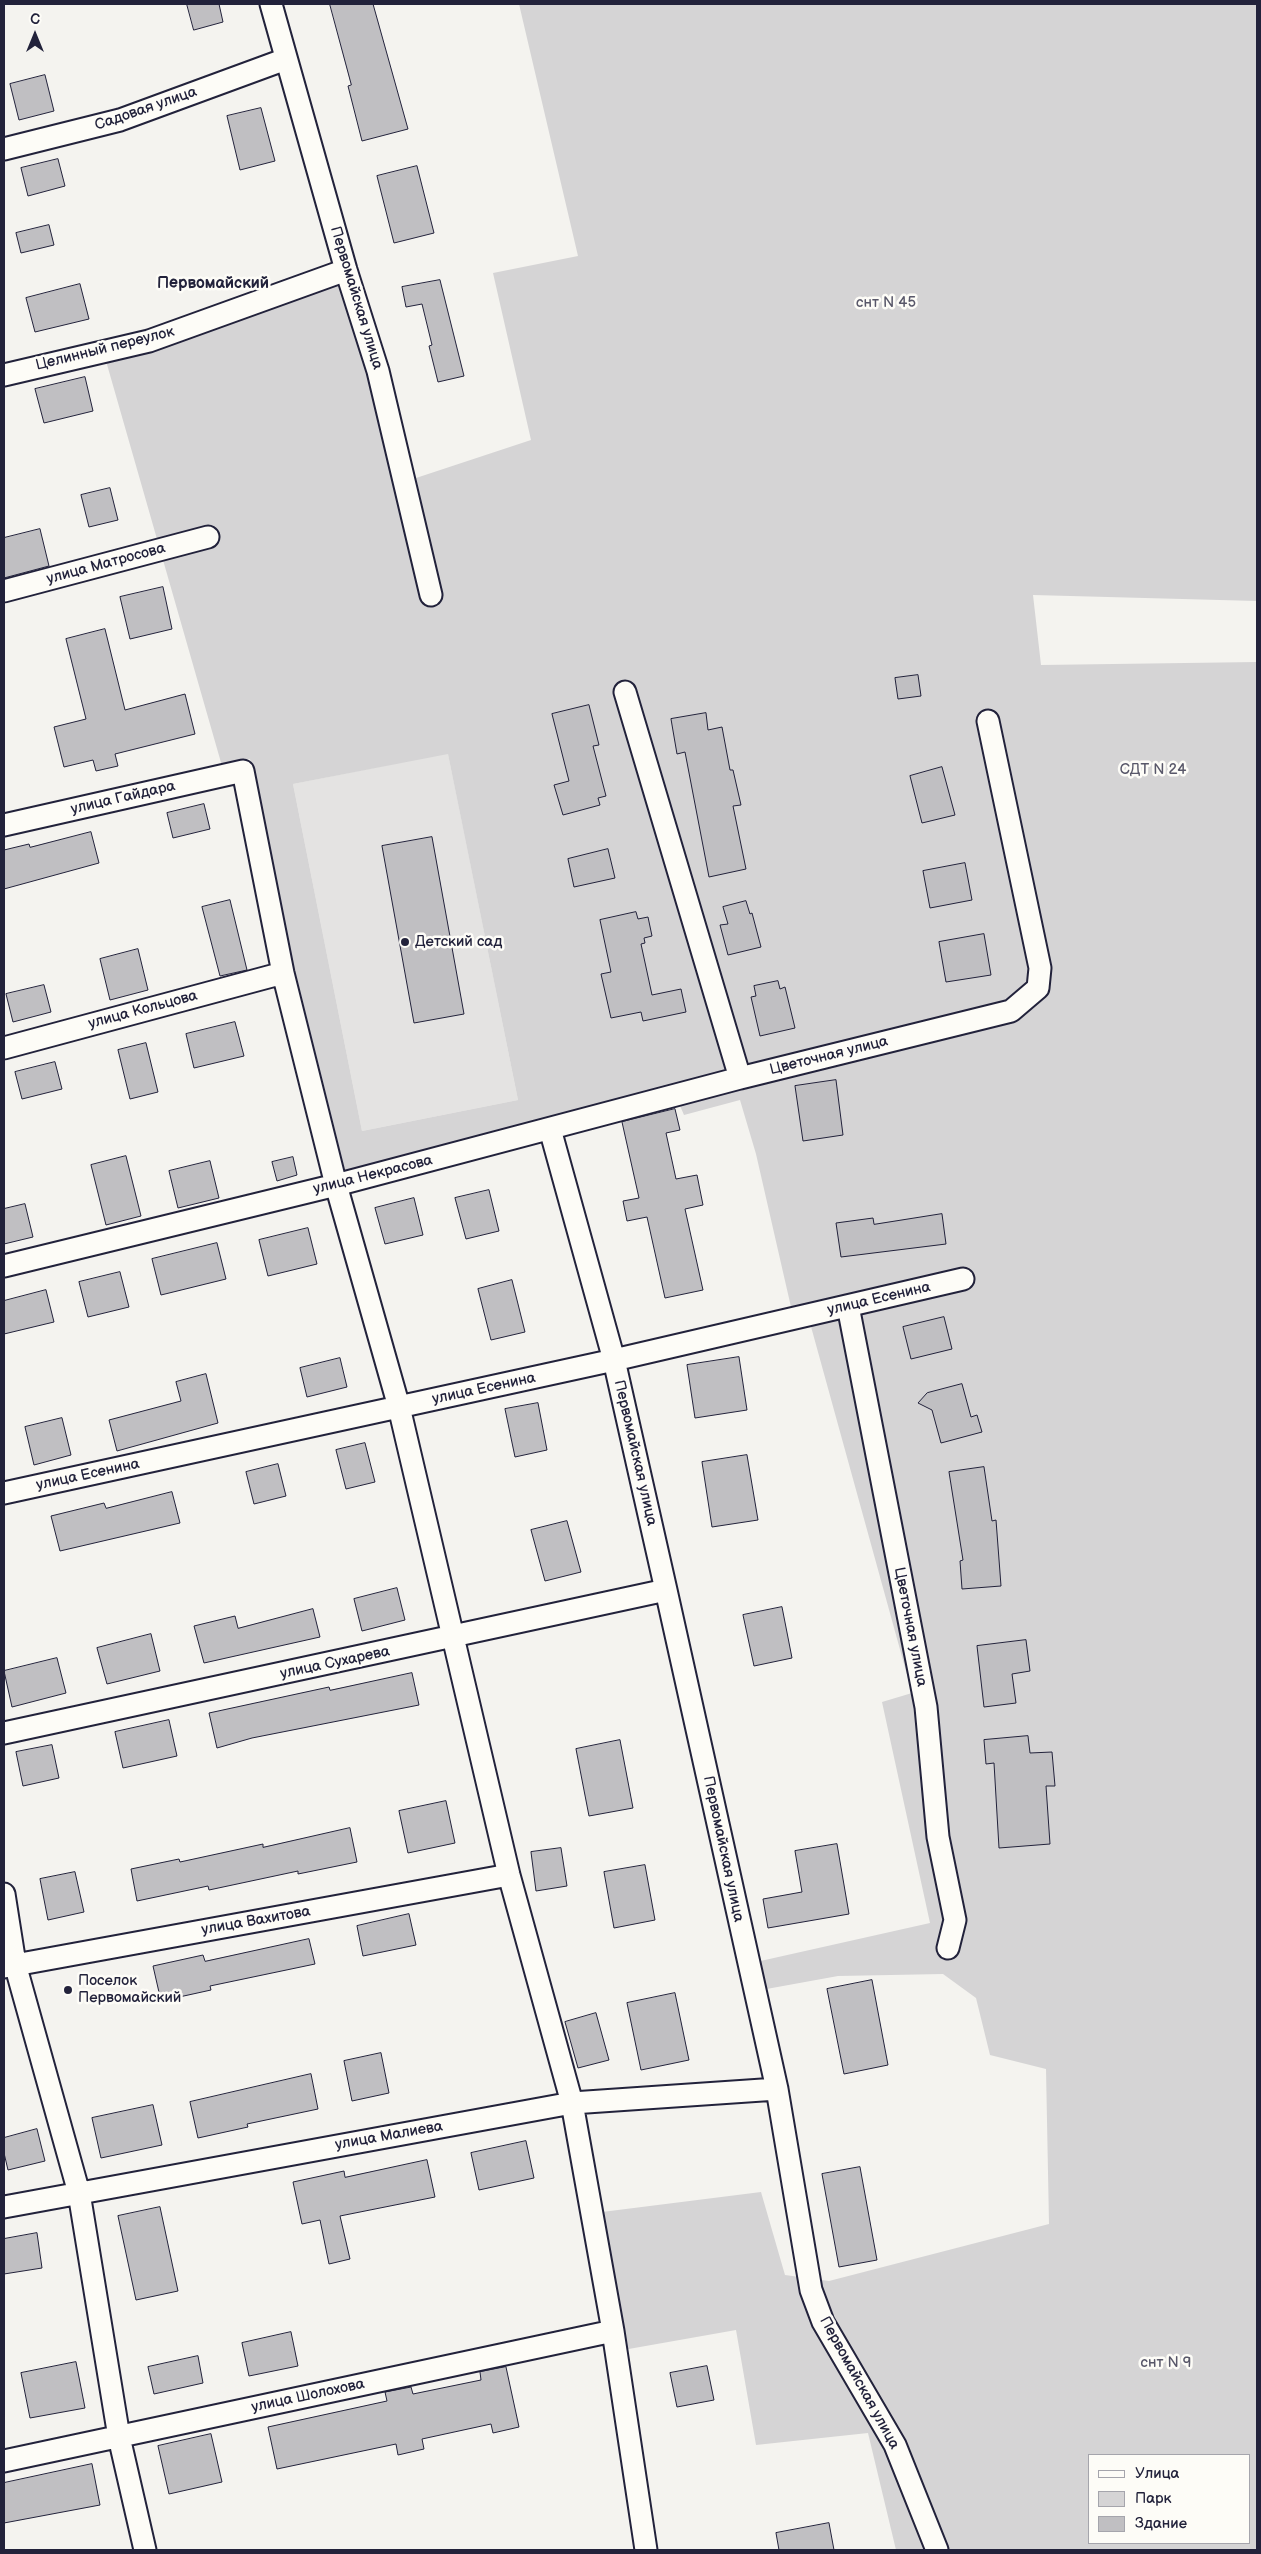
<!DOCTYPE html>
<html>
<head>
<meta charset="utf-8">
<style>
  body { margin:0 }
  #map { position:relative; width:1261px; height:2554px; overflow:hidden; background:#f4f3ef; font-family:"Balsamiq Sans",sans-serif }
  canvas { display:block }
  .frame { position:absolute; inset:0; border:5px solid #22223b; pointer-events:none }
  .legend { position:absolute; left:1088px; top:2454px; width:162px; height:90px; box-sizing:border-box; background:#fdfcf7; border:1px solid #a5a5ac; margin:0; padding:6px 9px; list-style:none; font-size:15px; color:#22223b }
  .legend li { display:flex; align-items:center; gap:10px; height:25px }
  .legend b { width:25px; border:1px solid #a5a5ac }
  .north { position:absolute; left:10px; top:10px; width:50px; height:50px; -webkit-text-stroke:4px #fdfcf7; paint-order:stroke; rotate:0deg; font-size:14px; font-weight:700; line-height:20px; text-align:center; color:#22223b }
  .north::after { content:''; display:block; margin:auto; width:18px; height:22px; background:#22223b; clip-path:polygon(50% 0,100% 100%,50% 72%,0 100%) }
</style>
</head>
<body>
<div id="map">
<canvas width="1261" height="2554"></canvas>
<div class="frame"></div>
<ul class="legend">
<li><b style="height:6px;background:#fdfcf7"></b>Улица</li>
<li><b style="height:14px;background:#d5d4d5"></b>Парк</li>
<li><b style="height:14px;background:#c0bfc2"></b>Здание</li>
</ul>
<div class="north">С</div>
</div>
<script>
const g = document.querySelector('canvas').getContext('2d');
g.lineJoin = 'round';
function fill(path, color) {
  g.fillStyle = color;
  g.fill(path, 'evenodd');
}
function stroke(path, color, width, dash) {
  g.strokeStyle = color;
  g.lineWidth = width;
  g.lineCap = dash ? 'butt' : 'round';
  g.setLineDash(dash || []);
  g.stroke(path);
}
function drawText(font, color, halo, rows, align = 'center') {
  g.font = font + ' "Balsamiq Sans",sans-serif';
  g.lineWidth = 5;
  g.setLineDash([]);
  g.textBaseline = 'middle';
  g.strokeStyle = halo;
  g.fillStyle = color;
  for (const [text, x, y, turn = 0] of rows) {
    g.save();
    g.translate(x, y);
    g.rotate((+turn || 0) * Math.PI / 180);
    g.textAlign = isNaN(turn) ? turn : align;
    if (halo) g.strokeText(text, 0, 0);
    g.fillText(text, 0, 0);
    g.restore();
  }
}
const built = new Path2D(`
  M 448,753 L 518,1100 L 362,1131 L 293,784 Z`);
const green = new Path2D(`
  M 519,4 L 1257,4 L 1257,601 L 1033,595 L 1041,665 L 1257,662 L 1257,2550 L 896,2550 L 868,2433 L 756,2445 L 736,2330 L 623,2350 L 602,2212 L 761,2192 L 785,2275 L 829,2281 L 1049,2224 L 1046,2069 L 990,2055 L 976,1998 L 943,1974 L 838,1976 L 761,1990 L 756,1962 L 930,1923 L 882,1702 L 912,1693 L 810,1323 L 791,1307 L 756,1154 L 740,1100 L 684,1115 L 678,1101 L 343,1185 L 291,971 L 250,759 L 222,766 L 106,361 L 341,278 L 440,596 L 416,478 L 531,440 L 493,273 L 578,256 ZM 448,754 L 518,1100 L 362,1131 L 293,784 ZM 1090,2455 L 1250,2455 L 1250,2543 L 1090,2543 Z`);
const building = new Path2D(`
  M 187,4 L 219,4 L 223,22 L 194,30 Z
  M 330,4 L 373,4 L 408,129 L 362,141 L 348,86 L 351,85 Z
  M 45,75 L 54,111 L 19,120 L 10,84 Z
  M 261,108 L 275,161 L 240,170 L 227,116 Z
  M 58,159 L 65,186 L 28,196 L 21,168 Z
  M 417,166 L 434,233 L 394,243 L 377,176 Z
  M 49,225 L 54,245 L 21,253 L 16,233 Z
  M 440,280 L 464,376 L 438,382 L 429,346 L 432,345 L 422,304 L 406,307 L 402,287 Z
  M 80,284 L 89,319 L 35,332 L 26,298 Z
  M 85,377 L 93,411 L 44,423 L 35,389 Z
  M 110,488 L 118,520 L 89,527 L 81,495 Z
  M 40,529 L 49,566 L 4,578 L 4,538 Z
  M 163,587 L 172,629 L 130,639 L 120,597 Z
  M 105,629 L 125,710 L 185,694 L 195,734 L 115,754 L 118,766 L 96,771 L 93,760 L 64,767 L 54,727 L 86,719 L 66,639 Z
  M 918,675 L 921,696 L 898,699 L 895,678 Z
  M 589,705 L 599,745 L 593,746 L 606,796 L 598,798 L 600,805 L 563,815 L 554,785 L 569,781 L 552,714 Z
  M 706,713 L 708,730 L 722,727 L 730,770 L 733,770 L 741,805 L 733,806 L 746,869 L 709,877 L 685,752 L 677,754 L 671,719 Z
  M 942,767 L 955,815 L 922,823 L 910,776 Z
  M 204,804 L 210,829 L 173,838 L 167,813 Z
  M 91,832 L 99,863 L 4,889 L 4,850 L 29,844 L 30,847 Z
  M 432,837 L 464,1014 L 414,1023 L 382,846 Z
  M 608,849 L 615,878 L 574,887 L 568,859 Z
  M 965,863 L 972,900 L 930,908 L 923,871 Z
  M 230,900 L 247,970 L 220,976 L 202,907 Z
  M 746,901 L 750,914 L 752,913 L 761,947 L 728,955 L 720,925 L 728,924 L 723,907 Z
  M 636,912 L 638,919 L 648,917 L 652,936 L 644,938 L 645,943 L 641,944 L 652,995 L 681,989 L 686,1012 L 643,1021 L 641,1012 L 611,1018 L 601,974 L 611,972 L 600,920 Z
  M 984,934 L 991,975 L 946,982 L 939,942 Z
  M 138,949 L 148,990 L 110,1000 L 100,959 Z
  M 778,981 L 780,989 L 785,987 L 795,1028 L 760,1036 L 751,997 L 756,996 L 754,986 Z
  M 44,985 L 51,1012 L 13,1022 L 6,994 Z
  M 235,1022 L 244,1056 L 194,1068 L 186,1034 Z
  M 146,1043 L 158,1092 L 130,1099 L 118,1050 Z
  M 55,1062 L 62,1089 L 22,1099 L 15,1072 Z
  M 836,1080 L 843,1135 L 803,1141 L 795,1086 Z
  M 675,1109 L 680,1130 L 666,1133 L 676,1179 L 697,1175 L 703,1205 L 685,1209 L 703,1290 L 665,1298 L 647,1217 L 627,1221 L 623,1201 L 639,1198 L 622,1122 Z
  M 126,1156 L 141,1216 L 106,1225 L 91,1165 Z
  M 293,1157 L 297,1175 L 277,1181 L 272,1162 Z
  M 210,1161 L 219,1198 L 178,1208 L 169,1171 Z
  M 489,1190 L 499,1231 L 466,1239 L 455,1198 Z
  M 414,1198 L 423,1235 L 385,1244 L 375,1208 Z
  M 25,1204 L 33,1237 L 4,1244 L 4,1209 Z
  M 942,1214 L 946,1244 L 841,1257 L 836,1223 L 873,1218 L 874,1224 Z
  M 308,1228 L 317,1264 L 268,1276 L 259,1240 Z
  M 217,1243 L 226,1279 L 161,1295 L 152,1259 Z
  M 120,1272 L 129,1307 L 88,1317 L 79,1282 Z
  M 512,1280 L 525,1332 L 491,1340 L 478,1289 Z
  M 46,1290 L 54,1322 L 4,1334 L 4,1301 Z
  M 944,1317 L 952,1349 L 911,1359 L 903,1327 Z
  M 739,1357 L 747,1410 L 695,1418 L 687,1365 Z
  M 340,1358 L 347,1387 L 307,1397 L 300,1368 Z
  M 206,1374 L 218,1423 L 117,1451 L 109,1420 L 181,1401 L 176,1382 Z
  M 962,1384 L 971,1417 L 977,1415 L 982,1432 L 941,1443 L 932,1410 L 918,1403 L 927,1393 Z
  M 538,1403 L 547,1450 L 515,1457 L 505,1409 Z
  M 62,1418 L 71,1455 L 34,1465 L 25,1427 Z
  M 365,1443 L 375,1482 L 346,1489 L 336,1450 Z
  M 747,1455 L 758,1520 L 712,1527 L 702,1462 Z
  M 278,1464 L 286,1496 L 254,1504 L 246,1472 Z
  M 984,1467 L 992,1521 L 996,1520 L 1001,1586 L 962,1589 L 960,1561 L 963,1560 L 949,1472 Z
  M 172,1492 L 180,1523 L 60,1551 L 51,1516 L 104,1503 L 106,1508 Z
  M 567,1521 L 581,1572 L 545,1581 L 531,1530 Z
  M 397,1588 L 405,1620 L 362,1631 L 354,1599 Z
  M 782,1607 L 792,1658 L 754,1666 L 743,1615 Z
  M 313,1609 L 320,1637 L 204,1663 L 194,1626 L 235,1616 L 238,1628 Z
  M 151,1634 L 160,1671 L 107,1684 L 97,1648 Z
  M 1026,1640 L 1030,1671 L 1012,1674 L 1016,1703 L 984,1707 L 977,1646 Z
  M 57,1658 L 66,1693 L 12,1707 L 4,1671 Z
  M 412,1673 L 419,1705 L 252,1738 L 217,1748 L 209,1713 L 329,1687 L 330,1690 Z
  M 169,1720 L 177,1756 L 123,1768 L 115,1732 Z
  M 1028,1736 L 1030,1753 L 1052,1752 L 1055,1786 L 1046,1786 L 1050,1844 L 999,1848 L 994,1763 L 986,1764 L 984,1740 Z
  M 620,1740 L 633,1808 L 589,1816 L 576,1749 Z
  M 52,1745 L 59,1778 L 23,1786 L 16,1752 Z
  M 446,1801 L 455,1843 L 408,1853 L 399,1811 Z
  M 350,1828 L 357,1862 L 298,1874 L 298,1871 L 209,1890 L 208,1886 L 137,1901 L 131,1869 L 179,1859 L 180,1862 L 263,1844 L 263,1847 Z
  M 837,1844 L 849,1914 L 768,1928 L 763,1899 L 802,1892 L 795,1851 Z
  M 561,1848 L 567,1886 L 536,1891 L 531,1852 Z
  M 645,1865 L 655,1920 L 614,1928 L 604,1872 Z
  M 75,1872 L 84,1912 L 48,1920 L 40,1879 Z
  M 409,1914 L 416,1945 L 363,1956 L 357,1926 Z
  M 309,1939 L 315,1964 L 210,1986 L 211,1990 L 161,2001 L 153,1966 L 203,1955 L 205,1961 Z
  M 872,1980 L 888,2065 L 844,2074 L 827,1989 Z
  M 675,1993 L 689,2060 L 641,2070 L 627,2003 Z
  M 596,2013 L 609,2060 L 578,2068 L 565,2022 Z
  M 381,2053 L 389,2093 L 352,2101 L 344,2061 Z
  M 311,2074 L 318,2109 L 247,2124 L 248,2127 L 198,2138 L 190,2102 Z
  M 153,2105 L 162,2145 L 101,2158 L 92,2118 Z
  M 37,2129 L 45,2161 L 8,2170 L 4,2153 L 4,2138 Z
  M 526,2141 L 534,2178 L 479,2190 L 471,2153 Z
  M 427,2160 L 435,2197 L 340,2216 L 350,2259 L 329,2264 L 320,2220 L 302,2224 L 293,2182 L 344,2171 L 345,2177 Z
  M 860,2167 L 877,2260 L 839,2267 L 822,2174 Z
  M 160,2207 L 178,2291 L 136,2300 L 118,2216 Z
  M 37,2233 L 42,2268 L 4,2274 L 4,2239 Z
  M 291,2332 L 298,2366 L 249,2376 L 242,2343 Z
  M 198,2356 L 203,2383 L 154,2394 L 148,2367 Z
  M 76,2362 L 85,2408 L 30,2418 L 21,2373 Z
  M 707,2366 L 714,2400 L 677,2407 L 670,2373 Z
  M 506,2367 L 519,2427 L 493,2433 L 491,2424 L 422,2439 L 424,2449 L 398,2455 L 396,2444 L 277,2469 L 268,2427 L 387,2401 L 385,2392 L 411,2387 L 413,2394 L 481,2380 L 480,2372 Z
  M 211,2434 L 222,2482 L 169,2494 L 158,2446 Z
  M 92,2464 L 100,2505 L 4,2523 L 4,2483 Z
  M 829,2523 L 834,2550 L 779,2550 L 776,2533 Z`);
const minor = new Path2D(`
  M 271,4 L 346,270 L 378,371 L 431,595
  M 4,149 L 120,120 L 286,59
  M 4,375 L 149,341 L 346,270
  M 4,591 L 208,537
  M 625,692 L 740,1078 L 1011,1011 L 1038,988 L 1040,968 L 988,721
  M 4,825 L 243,771 L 283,973 L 336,1185 L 399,1407 L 509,1875 L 572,2103 L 613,2331 L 646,2550
  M 4,1048 L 283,973
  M 550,1129 L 614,1360 L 666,1590 L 777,2089 L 811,2290 L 823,2322 L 895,2445 L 937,2550
  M 4,1266 L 336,1185 L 740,1078
  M 848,1306 L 926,1707 L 938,1837 L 955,1920 L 948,1948
  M 4,1493 L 614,1360 L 963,1279
  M 4,1733 L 666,1590
  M 4,1894 L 15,1964 L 79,2193 L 119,2437 L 145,2550
  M 4,1967 L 509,1875
  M 4,2207 L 572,2103 L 777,2089
  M 4,2461 L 613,2331`);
const markers = [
  [405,942,5,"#22223b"],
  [68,1990,5,"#22223b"]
];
const streetNames = [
  ["Садовая улица",146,109,-19],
  ["Первомайская улица",356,298,73],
  ["Целинный переулок",105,349,-14],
  ["улица Матросова",106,564,-15],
  ["улица Гайдара",123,798,-13],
  ["улица Кольцова",143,1010,-15],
  ["Цветочная улица",829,1056,-14],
  ["улица Некрасова",373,1175,-14],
  ["улица Есенина",879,1299,-13],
  ["улица Есенина",484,1389,-12],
  ["Первомайская улица",635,1453,77],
  ["улица Есенина",88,1475,-12],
  ["Цветочная улица",910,1627,79],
  ["улица Сухарева",335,1663,-12],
  ["Первомайская улица",723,1849,78],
  ["улица Вахитова",256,1921,-10],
  ["улица Малиева",389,2136,-10],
  ["Первомайская улица",859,2383,61],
  ["улица Шолохова",308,2396,-12]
];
const parkNames = [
  ["снт N 45",886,303],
  ["СДТ N 24",1153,770],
  ["снт N 9",1166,2363]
];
const poiNames = [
  ["Детский сад",415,942],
  ["Поселок",78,1981],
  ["Первомайский",78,1998]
];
const neighbourhoodNames = [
  ["Первомайский",213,284]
];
fill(built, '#e4e3e2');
fill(green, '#d5d4d5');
fill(building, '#c0bfc2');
stroke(building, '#22223b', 1);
stroke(minor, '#22223b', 25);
stroke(minor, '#fdfcf7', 21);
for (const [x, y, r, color] of markers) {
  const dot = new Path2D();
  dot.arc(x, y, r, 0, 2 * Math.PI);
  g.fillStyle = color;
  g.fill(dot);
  stroke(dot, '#fdfcf7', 2);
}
drawText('15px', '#22223b', '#fdfcf7', streetNames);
drawText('15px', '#585769', '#fdfcf7', parkNames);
drawText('15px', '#22223b', '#fdfcf7', poiNames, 'left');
drawText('bold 16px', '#22223b', '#fdfcf7', neighbourhoodNames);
</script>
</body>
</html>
